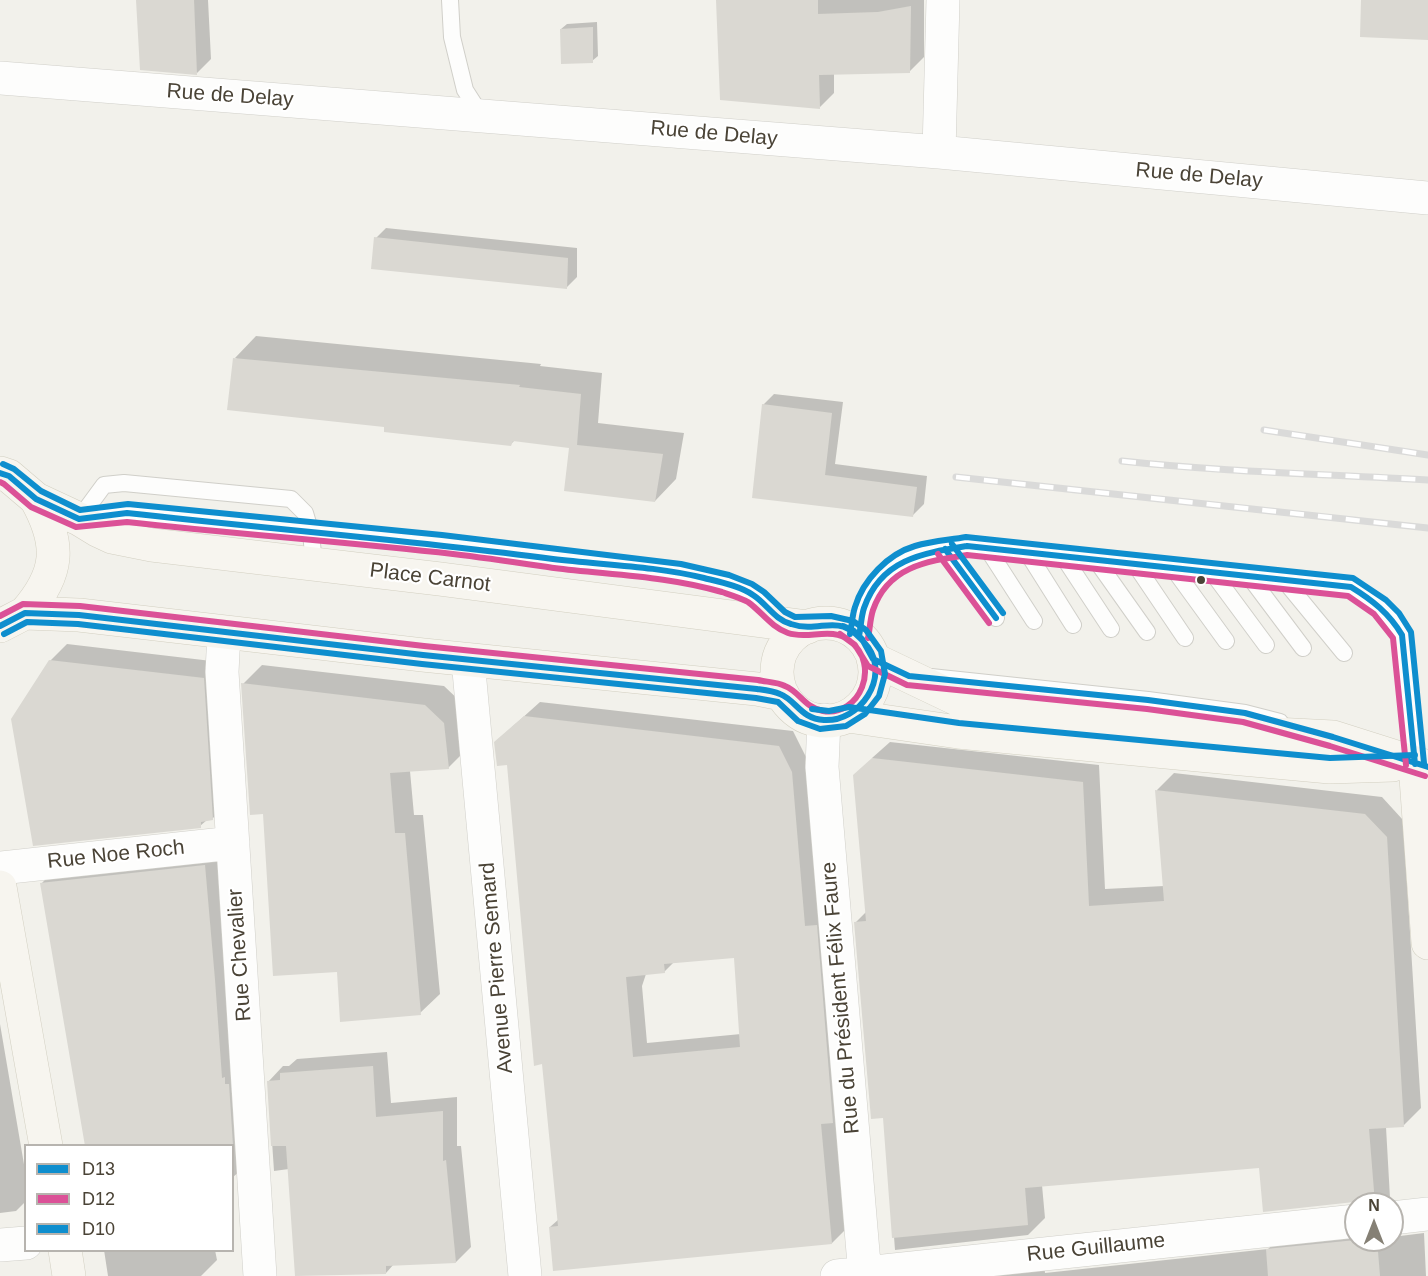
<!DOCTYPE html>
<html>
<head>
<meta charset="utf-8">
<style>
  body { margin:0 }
  #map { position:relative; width:1428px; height:1276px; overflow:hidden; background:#f2f1eb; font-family:Helvetica,sans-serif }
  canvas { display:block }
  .legend { position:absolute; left:24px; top:1144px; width:210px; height:108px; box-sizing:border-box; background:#fff; border:2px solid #b7b4af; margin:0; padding:8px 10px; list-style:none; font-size:18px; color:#4a4336 }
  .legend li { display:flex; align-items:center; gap:12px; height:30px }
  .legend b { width:30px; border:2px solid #b7b4af }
  .north { position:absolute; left:1344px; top:1192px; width:60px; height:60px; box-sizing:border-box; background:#fff; border:2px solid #b7b4af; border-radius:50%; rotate:0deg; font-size:16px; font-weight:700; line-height:24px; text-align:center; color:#4a4336 }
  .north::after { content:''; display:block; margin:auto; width:21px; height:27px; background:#858075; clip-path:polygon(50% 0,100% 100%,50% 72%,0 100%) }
</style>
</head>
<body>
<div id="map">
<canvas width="1428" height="1276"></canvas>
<ul class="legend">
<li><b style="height:8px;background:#0e8ece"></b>D13</li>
<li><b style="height:8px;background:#db5197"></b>D12</li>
<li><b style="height:8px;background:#0e8ece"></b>D10</li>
</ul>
<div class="north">N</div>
</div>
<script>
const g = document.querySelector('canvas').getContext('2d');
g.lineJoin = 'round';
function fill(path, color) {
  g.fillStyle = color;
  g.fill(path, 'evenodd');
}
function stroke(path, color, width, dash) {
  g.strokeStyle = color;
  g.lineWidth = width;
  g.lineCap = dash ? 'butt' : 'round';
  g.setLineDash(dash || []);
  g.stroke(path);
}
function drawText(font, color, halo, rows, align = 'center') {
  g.font = font + ' Helvetica,sans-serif';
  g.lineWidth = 4.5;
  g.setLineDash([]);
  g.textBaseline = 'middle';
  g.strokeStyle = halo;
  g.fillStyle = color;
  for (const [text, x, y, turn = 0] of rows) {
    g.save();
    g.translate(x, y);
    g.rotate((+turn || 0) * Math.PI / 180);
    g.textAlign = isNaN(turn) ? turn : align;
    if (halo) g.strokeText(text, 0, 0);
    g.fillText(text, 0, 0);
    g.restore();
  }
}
const shadow = new Path2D(`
  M 138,0 L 208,0 L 211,59 L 197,73 Z
  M 717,0 L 924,0 L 924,57 L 909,72 L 834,74 L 834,93 L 820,107 Z
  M 597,22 L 598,56 L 592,61 L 561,29 L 567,24 Z
  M 386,228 L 577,248 L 577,277 L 567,287 L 376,238 Z
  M 256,336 L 541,364 L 540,366 L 602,373 L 598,423 L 684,433 L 676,479 L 655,501 L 571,447 L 515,440 L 511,444 L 385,426 L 235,358 Z
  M 774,394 L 843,402 L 835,464 L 927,476 L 924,504 L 912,516 L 753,496 L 763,405 Z
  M 67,644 L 220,662 L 229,802 L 212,819 L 207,820 L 200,826 L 50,661 Z
  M 262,665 L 444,686 L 463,704 L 467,749 L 448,768 L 410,771 L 414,815 L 423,815 L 440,994 L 420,1013 L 339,971 L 264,812 L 243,684 Z
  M 540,702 L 793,731 L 806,757 L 847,1228 L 832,1243 L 550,1227 L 559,1219 L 511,728 ZM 735,956 L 741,1034 L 647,1043 L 642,986 L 646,974 L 664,972 L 674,962 Z
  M 890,742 L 1099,765 L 1105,889 L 1164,886 L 1157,790 L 1174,773 L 1382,797 L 1403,820 L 1421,1108 L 1404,1125 L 1386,1127 L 1390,1198 L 1384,1204 L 1366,1204 L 1261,1167 L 1042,1185 L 1045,1218 L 1028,1235 L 895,1250 L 885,1117 L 855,923 L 867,911 L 872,758 Z
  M 221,849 L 251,1161 L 232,1178 L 232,1146 L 42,883 L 58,866 Z
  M 0,1024 L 26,1176 L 26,1201 L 16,1211 L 0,1213 Z
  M 387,1052 L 391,1103 L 457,1097 L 457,1146 L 461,1146 L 471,1247 L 456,1262 L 394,1264 L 386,1273 L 289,1169 L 274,1171 L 268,1082 L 283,1066 L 289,1066 L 297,1059 Z
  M 1356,1229 L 1356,1240 L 1392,1240 L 1392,1237 L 1424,1233 L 1426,1276 L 911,1276 L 1044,1262 L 1045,1273 L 1268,1249 L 1281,1237 Z
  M 104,1250 L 215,1250 L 217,1260 L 201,1276 L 108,1276 Z`);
const building = new Path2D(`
  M 136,0 L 194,0 L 197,75 L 140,70 Z
  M 716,0 L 818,0 L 818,14 L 878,12 L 911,6 L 910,73 L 819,75 L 820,109 L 720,100 Z
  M 1361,0 L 1428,0 L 1428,40 L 1360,37 Z
  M 593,27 L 593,63 L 561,64 L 560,29 Z
  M 374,237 L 568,258 L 567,289 L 371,269 Z
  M 233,358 L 520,385 L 519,387 L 581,394 L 577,445 L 663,454 L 655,502 L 564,491 L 569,448 L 513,441 L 511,446 L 384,432 L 384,427 L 227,410 Z
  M 762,404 L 832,413 L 825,475 L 917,487 L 913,517 L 752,498 Z
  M 49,660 L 204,678 L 213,820 L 201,822 L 201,828 L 33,846 L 11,719 Z
  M 241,683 L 425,705 L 444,723 L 449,769 L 390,773 L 395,833 L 405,833 L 421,1015 L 340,1022 L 337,972 L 273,976 L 263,814 L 250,815 Z
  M 524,716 L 779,746 L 792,772 L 805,926 L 817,925 L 833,1123 L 821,1124 L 832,1244 L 553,1271 L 549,1227 L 558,1226 L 542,1064 L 534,1066 L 507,765 L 497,766 L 494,742 ZM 734,958 L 740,1047 L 633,1057 L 626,977 L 665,973 L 664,964 Z
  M 872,758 L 1083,782 L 1089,906 L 1164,901 L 1155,790 L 1365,814 L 1387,837 L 1404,1127 L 1369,1129 L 1375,1204 L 1354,1202 L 1263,1212 L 1259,1168 L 1025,1188 L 1028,1225 L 892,1238 L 883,1118 L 871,1119 L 854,922 L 866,921 L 853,775 Z
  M 205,865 L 215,980 L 222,1078 L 225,1077 L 225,1084 L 229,1084 L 233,1146 L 85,1146 L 40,883 Z
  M 373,1066 L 376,1117 L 443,1111 L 443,1161 L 446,1160 L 456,1263 L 386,1266 L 386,1274 L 295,1276 L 286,1146 L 271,1146 L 267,1081 L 280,1080 L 280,1073 Z
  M 1356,1240 L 1377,1240 L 1380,1276 L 1268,1276 L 1266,1249 Z`);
const lane = new Path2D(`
  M 450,0 L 452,37 L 465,90 L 481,115
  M 79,519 L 104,485 L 124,483 L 291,499 L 305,513 L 311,533 L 314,564
  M 83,519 L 127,513 L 443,544 L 667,572 L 712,580 L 751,593 L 779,618
  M 987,548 L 1034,621
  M 945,549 L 996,618
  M 1027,552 L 1073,625
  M 1063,556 L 1111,629
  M 1096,560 L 1147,632
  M 1135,564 L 1185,638
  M 1173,568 L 1226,641
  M 1212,572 L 1266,645
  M 1249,576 L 1303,648
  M 1284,580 L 1344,653
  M 859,636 C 861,627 861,617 864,608 C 871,587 891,567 911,557 C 928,550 949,549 967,546 L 1351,587 C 1375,602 1388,609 1402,635 L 1415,764
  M 931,677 L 1148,700 L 1245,713 L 1280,722`);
const street = new Path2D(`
  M 0,78 L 939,152 L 1428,198
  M 939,152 L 943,0
  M 224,633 L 222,672 L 260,1276
  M 468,660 L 525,1276
  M 824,720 L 822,767 L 865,1276
  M 0,868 L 233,843
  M 1392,1218 L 1428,1214
  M 0,1245 L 26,1243
  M 837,1276 L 1356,1221`);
const secondary = new Path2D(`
  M 0,473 L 9,476 L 36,499 L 79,519 L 97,530 L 112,537 L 152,545 L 440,579 L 808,627
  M 25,613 C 60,573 61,544 36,499
  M777 672a49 49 0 1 1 98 0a49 49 0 1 1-98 0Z
  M 0,626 L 25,613 L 79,615 L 423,655 L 757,689 L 782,694
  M 873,659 L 961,701 L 1215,731 L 1333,737 L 1428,767
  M 848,716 L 958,732 L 1177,753 L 1330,767 L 1393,765
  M 1415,764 L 1428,943
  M 0,887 L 46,1146
  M 65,1250 L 69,1276`);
const rail = new Path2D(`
  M 1264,430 L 1428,455
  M 1122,461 C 1224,472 1326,474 1428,480
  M 956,477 L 1428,528`);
const bus1 = new Path2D(`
  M 0,473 L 9,476 L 36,499 L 79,519 L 127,513 C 269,529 411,540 553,559 C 603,565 655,566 704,578 C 720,582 740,586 753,595 C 767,604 775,620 791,624 C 824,635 838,608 868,647 C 890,678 860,722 824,720 C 801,719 796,700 780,694 C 773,691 764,690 757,689 L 423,655 L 79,615 L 25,613 L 0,626
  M 945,549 L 996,618
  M 843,626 L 854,631 L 862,639 L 873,659 L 909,676 L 1148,700 L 1245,713 L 1333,737 L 1428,767
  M 859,636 C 861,627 861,617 864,608 C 881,559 923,553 967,546 L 1351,587 C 1372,600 1389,613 1402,635 L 1415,764`);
const bus2 = new Path2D(`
  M 0,482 L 4,484 L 31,507 L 76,527 L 127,522 C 236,534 345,542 453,554 C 487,558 520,563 554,568 C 610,575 668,576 722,592 C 731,595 741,598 748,602 C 762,612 771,627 788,633 C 808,640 832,626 850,641 C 881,665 860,717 823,711 C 804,707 800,692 785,686 C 777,682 766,682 758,680 L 424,646 L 80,606 L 23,604 L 0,616
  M 938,554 L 989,623
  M 840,634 L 855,645 L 868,666 L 907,685 L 1147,709 L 1243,722 L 1330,746 L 1425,776
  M 868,638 C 870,629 870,619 873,610 C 888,566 928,561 967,555 L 1348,596 L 1374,614 L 1393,638 L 1406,765`);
const bus3 = new Path2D(`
  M 3,464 L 14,469 L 41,491 L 80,510 L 128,504 L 442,535 L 681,564 L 729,575 L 752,584 L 764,592 L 785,612 L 795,617 L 831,616 L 853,621 L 866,630 L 881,651 L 885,674 L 879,696 L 865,714 L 846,726 L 820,729 L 798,721 L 778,702 L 756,698 L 422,664 L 78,624 L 27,622 L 4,634
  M 952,544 L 1003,613
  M 850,634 C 852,625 852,616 855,607 C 863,580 888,554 915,546 C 932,541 949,540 966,537 L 1353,578 L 1386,600 L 1399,613 L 1411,632 L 1424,763
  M 812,709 L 829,711 L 849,707 L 959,723 L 1330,758 L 1415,755`);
const markers = [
  [1201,580,5,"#4a4336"]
];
const streetNames = [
  ["Rue de Delay",230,96,4],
  ["Rue de Delay",714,134,5],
  ["Rue de Delay",1199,176,5],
  ["Place Carnot",430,578,7],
  ["Rue Noe Roch",116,855,-6],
  ["Rue Chevalier",240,955,-94],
  ["Avenue Pierre Semard",497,968,-95],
  ["Rue du Président Félix Faure",841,998,-95],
  ["Rue Guillaume",1096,1248,-6]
];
fill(shadow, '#0003');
fill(building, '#dad8d2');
stroke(lane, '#d0cfc9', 18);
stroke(street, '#d0cfc9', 34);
stroke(secondary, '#d2cfc1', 34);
stroke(lane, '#fdfdfc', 16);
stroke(street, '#fdfdfc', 33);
stroke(secondary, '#f7f5ef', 33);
stroke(rail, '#dadad9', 7);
stroke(rail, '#fff', 4.5, [14]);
stroke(bus1, '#0e8ece', 6);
stroke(bus2, '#db5197', 6);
stroke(bus3, '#0e8ece', 6);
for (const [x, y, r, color] of markers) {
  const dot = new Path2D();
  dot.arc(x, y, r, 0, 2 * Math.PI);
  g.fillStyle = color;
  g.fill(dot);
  stroke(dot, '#fff', 2);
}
drawText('21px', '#4a4336', '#fff', streetNames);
</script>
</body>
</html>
